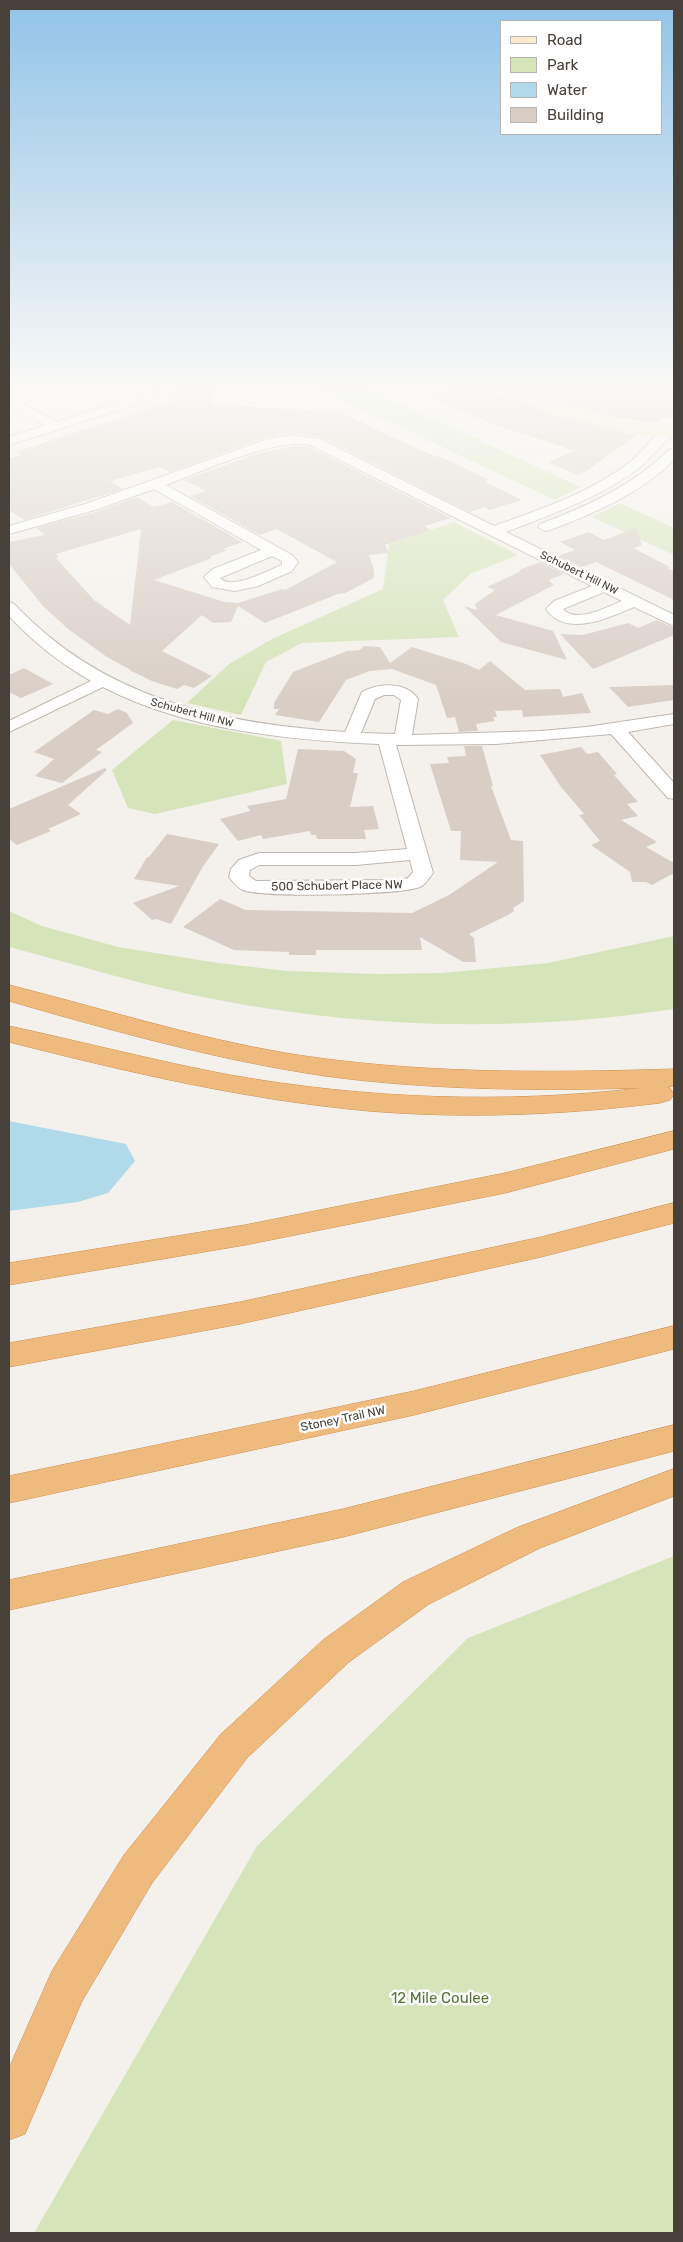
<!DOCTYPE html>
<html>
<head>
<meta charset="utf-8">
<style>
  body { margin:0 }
  #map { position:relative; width:683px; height:2242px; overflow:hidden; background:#f4f1ec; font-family:Rubik,sans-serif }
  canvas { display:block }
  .frame { position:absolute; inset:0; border:10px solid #48413a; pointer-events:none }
  .legend { position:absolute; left:500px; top:20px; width:162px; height:115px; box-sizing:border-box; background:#fff; border:1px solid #b6b3b0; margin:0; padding:6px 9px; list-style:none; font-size:15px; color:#48413a }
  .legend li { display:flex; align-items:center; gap:10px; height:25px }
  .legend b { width:25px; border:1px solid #b6b3b0 }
</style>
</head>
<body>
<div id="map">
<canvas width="683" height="2242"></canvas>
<div class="frame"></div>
<ul class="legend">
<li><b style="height:6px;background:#f9ead1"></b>Road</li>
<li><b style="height:14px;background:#d6e4ba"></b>Park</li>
<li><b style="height:14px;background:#b0d9e9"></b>Water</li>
<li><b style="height:14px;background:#d8cec5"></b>Building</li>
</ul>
</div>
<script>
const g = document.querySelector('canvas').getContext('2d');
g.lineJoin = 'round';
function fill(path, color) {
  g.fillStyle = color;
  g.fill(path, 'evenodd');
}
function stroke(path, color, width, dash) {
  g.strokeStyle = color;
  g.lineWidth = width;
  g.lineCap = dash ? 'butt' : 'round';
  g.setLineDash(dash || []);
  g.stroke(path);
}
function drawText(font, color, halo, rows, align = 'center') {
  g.font = font + ' Rubik,sans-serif';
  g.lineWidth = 5;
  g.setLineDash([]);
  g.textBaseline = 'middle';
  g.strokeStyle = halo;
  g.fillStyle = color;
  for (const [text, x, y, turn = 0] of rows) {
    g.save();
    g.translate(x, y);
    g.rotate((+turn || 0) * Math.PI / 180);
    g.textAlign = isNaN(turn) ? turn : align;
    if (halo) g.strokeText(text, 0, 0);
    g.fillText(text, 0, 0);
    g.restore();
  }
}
const green = new Path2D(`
  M 316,388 L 365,388 L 581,487 L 555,500 Z
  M 620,503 L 674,528 L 674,555 L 592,517 Z
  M 454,522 L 518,555 L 470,574 L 443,600 L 459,637 L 302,643 L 266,662 L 241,715 L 187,703 L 229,664 L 272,639 L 383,589 L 389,544 Z
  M 173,720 L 281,741 L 287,784 L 155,814 L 128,808 L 112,770 Z
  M 9,911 L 42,926 L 118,947 L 218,963 L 287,971 L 378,974 L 442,973 L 548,963 L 674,936 L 674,1009 C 524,1032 368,1029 218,1000 C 148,987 78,965 9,947 Z
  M 674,1556 L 674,2233 L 34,2233 L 257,1846 L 468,1638 Z`);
const water = new Path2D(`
  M 9,1121 L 126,1144 L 135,1161 L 108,1193 L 78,1202 L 9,1211 Z`);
const building = new Path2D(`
  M 182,388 L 212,388 L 213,404 L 341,412 L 407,444 L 437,457 L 439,456 L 487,479 L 487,483 L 522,500 L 490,510 L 484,507 L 470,512 L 321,437 L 292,433 L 264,438 L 170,472 L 160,467 L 110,481 L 123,489 L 24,520 L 9,510 L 9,458 L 21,455 L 16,452 L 173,401 L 171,395 L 179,393 Z
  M 461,388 L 491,388 L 495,393 L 561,417 L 637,435 L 585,472 L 577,475 L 548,462 L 575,451 L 490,423 L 430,397 Z
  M 513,388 L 674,388 L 674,419 L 662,418 L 654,423 L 611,417 Z
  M 296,446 L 309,447 L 451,518 L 424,526 L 431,530 L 385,545 L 389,553 L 369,555 L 374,570 L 374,578 L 345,593 L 338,594 L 265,623 L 238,606 L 231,622 L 213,623 L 202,615 L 162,651 L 212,676 L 194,688 L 184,685 L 177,689 L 152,681 L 129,670 L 131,670 L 107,657 L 68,629 L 43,606 L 9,564 L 9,542 L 45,535 L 36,528 L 96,512 L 137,497 L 154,507 L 172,502 L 242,542 L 223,549 L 227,550 L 210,557 L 212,558 L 154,580 L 225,602 L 238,603 L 282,589 L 285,590 L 337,562 L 276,529 L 260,535 L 190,496 L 206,491 L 184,480 L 259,453 ZM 141,529 L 137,565 L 130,625 L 94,600 L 56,558 L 59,557 L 56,554 Z
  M 636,528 L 642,545 L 629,550 L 633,548 L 670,567 L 667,568 L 674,571 L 674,600 L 596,562 L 582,567 L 558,556 L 575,550 L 560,542 L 589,532 L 604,540 Z
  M 540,562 L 564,574 L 549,580 L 554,585 L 496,615 L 553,631 L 567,660 L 501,642 L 464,606 L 477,610 L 475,604 L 495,590 L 487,587 L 521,571 L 519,570 Z
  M 657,620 L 674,628 L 674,635 L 593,669 L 560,634 L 583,635 L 628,623 L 638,628 Z
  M 364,646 L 380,647 L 390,663 L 412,647 L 466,664 L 479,670 L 490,661 L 525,690 L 560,689 L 563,697 L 582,693 L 591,713 L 523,717 L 522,710 L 495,711 L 497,717 L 493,717 L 495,721 L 476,724 L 478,731 L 459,732 L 455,717 L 447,718 L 436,685 L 392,669 L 370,671 L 346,680 L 319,722 L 275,715 L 279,709 L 274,709 L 274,703 L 293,672 L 347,651 L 360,650 Z
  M 24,668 L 53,684 L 21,698 L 9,692 L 9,675 Z
  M 674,685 L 674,700 L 628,707 L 609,687 Z
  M 118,709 L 127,713 L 133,723 L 96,750 L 102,752 L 62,783 L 35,776 L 54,759 L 34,752 L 94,710 L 108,714 Z
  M 464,746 L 482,746 L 493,786 L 491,786 L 511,840 L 523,841 L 524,901 L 513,908 L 514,911 L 508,915 L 469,934 L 474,938 L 476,962 L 463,962 L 420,937 L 422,950 L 316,950 L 316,955 L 289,955 L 289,952 L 234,950 L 183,927 L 220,899 L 246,910 L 412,913 L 449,895 L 498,862 L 460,860 L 461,831 L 451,831 L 430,764 L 449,763 L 447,757 L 466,756 Z
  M 581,747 L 587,754 L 598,752 L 617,774 L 614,775 L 638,802 L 627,804 L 638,816 L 621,820 L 657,842 L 646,847 L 674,863 L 674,873 L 652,885 L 646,882 L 632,882 L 630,872 L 591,845 L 600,841 L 579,815 L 584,814 L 561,787 L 540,755 Z
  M 298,749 L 344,751 L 356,759 L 353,773 L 358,773 L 350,807 L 373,806 L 379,829 L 364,830 L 366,839 L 317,839 L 316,835 L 311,835 L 310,831 L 263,839 L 261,835 L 238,841 L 220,819 L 250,811 L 247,806 L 286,799 Z
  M 105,768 L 107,770 L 68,805 L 81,814 L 48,829 L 51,831 L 17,845 L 9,839 L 9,809 Z
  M 167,834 L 219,844 L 202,868 L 171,924 L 156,919 L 152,920 L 133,903 L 179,886 L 134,879 L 147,857 L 149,857 Z`);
const street = new Path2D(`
  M 162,388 L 180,388 L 178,391 L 9,445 L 9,437 L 45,425 L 9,405 L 9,396 L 57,422 Z
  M 667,428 L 672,429 L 674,432 L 672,435 C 660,446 651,458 639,468 C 599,498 552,514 506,532 L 674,615 L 674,626 L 634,607 C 608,618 566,638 546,609 L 554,601 L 592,586 L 310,445 C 277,437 200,472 166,485 L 292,555 L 298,562 L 292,571 L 258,586 L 235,591 L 212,587 L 204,577 L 213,569 L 261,550 L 154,489 L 95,510 L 9,534 L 9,526 L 85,504 L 265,440 L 292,435 L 320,439 L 494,526 C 541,509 590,493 630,462 C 642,452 651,440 662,429 ZM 272,556 L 282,561 L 282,565 C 269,570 231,591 220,578 ZM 604,592 L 622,601 C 607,607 576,624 563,609 Z
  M 674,449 L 674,460 C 639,494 595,513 550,530 L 545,531 L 538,527 L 540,524 C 588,506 632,486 669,450 Z
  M 9,602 L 14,604 C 105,700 218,723 345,732 L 362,692 C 379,683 406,681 418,699 L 412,735 L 541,731 L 586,727 L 674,714 L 674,724 L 628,732 L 674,783 L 674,799 L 668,798 L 611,734 L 496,744 L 396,745 L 433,873 C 429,878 425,885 420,887 C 398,895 264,898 243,890 C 238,888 233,882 229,877 L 231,869 L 239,860 L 259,853 L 356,853 L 407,849 L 379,744 C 286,740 187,730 103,687 L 9,732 L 9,721 L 91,681 C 60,663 33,642 9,616 ZM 384,695 L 394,695 L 401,700 L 395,734 L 361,733 L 375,699 ZM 410,860 L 413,872 L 408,878 L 400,880 L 256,881 L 249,876 L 250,870 L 259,865 L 356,865 Z`);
const secondary = new Path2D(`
  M 493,388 C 526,387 558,406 590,414 C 618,422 646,425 674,427 L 674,437 C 612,433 554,415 496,391 Z`);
const highway = new Path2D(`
  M 9,985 C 101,1008 191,1037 285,1053 C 414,1074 544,1073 674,1069 L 674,1086 L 666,1087 L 670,1088 L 674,1094 L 670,1100 L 660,1103 C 563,1115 466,1119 369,1111 C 247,1100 127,1072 9,1042 L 9,1026 C 83,1042 156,1061 230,1075 C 366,1099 505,1104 641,1088 C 535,1091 430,1090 325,1076 C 217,1060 113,1031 9,1001 Z
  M 674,1131 L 674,1149 L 505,1193 L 245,1245 L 9,1285 L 9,1263 L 245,1225 L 505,1173 Z
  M 674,1203 L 674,1223 L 541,1257 L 240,1324 L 9,1367 L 9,1343 L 240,1302 L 541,1237 Z
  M 674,1326 L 674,1349 L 414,1415 L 9,1503 L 9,1476 L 414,1391 Z
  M 674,1425 L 674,1451 L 343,1537 L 9,1610 L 9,1580 L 343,1509 Z
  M 674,1469 L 674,1496 L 540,1548 L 429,1604 L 349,1662 L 247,1758 L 152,1883 L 82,2001 L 25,2134 L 9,2140 L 9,2068 L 52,1971 L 124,1855 L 221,1734 L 323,1640 L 403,1582 L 516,1528 Z`);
const farStreetnames = [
  ["Schubert Hill NW",579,573,26],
  ["Schubert Hill NW",192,713,15]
];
const streetNames = [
  ["500 Schubert Place NW",337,886,-1],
  ["Stoney Trail NW",343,1419,-12]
];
const nearParknames = [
  ["12 Mile Coulee",440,1999]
];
fill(green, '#d6e4ba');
fill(water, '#b0d9e9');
fill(building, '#d8cec5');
stroke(street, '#bfb7af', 2);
stroke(secondary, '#cfbda1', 1);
stroke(highway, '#cd8e4d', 1);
fill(street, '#fff');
fill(secondary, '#f9ead1');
fill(highway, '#efba7d');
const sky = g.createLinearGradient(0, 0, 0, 702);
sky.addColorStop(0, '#91c3e8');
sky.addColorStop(0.55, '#faf9f6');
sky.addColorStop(1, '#faf9f600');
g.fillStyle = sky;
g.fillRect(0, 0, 683, 702);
drawText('11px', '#48413a', '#fff', farStreetnames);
drawText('12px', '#48413a', '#fff', streetNames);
drawText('15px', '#547433', '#fff', nearParknames);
</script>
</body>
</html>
